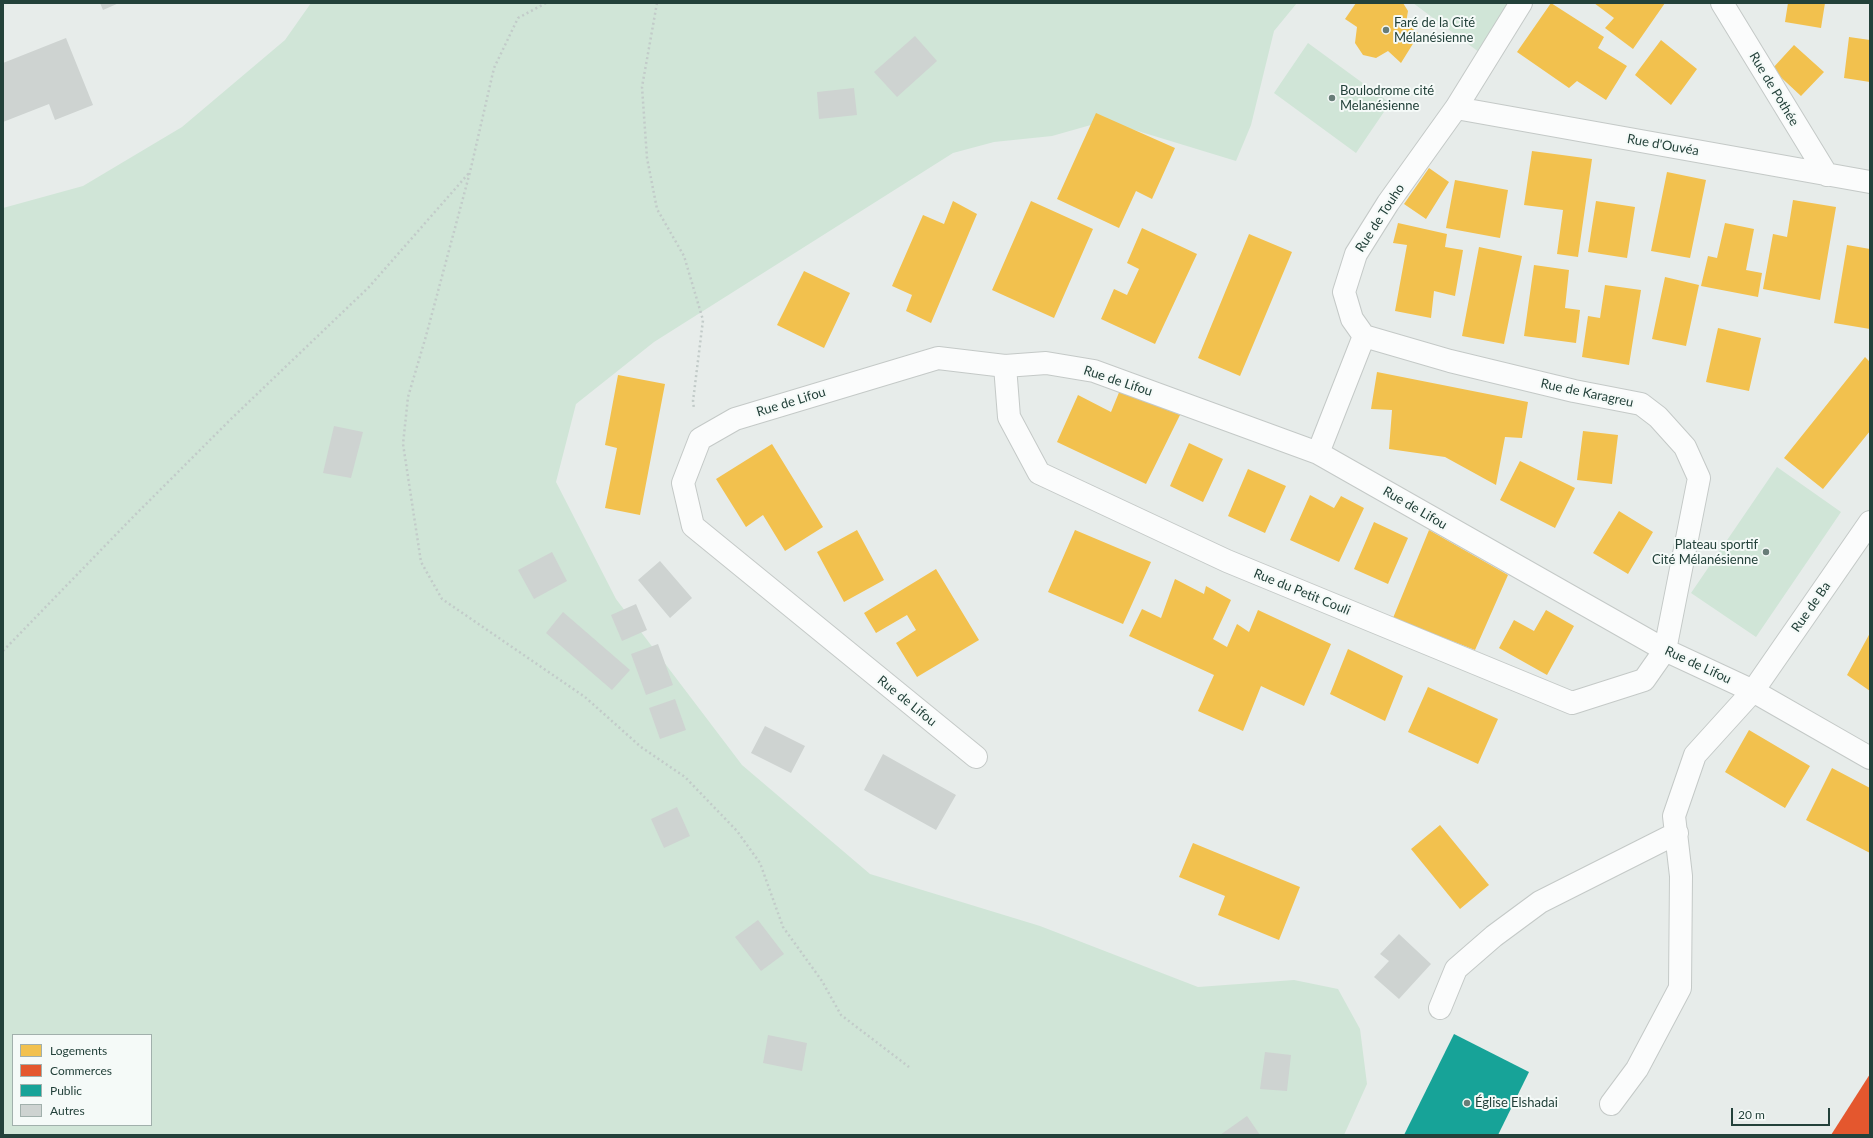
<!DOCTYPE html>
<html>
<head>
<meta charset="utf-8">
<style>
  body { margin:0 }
  #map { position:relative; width:1873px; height:1138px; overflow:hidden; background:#e7ecea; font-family:Lato,sans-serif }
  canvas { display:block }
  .frame { position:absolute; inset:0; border:4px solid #23413a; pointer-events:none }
  .legend { position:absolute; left:12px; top:1034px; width:140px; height:92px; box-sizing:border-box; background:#f5faf8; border:1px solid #a1b0ac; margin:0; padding:5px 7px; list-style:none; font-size:12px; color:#23413a }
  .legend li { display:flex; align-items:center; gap:8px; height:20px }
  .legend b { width:20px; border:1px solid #a1b0ac }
  .scale { position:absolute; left:1731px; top:1108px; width:99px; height:18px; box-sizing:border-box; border:2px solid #23413a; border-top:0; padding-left:5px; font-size:12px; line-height:14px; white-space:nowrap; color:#23413a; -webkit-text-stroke:3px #f5faf8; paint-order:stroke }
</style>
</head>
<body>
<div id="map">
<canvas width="1873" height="1138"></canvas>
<div class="frame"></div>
<ul class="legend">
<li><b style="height:11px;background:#f2c14e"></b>Logements</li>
<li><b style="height:11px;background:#e4572e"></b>Commerces</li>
<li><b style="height:11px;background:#17a398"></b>Public</li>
<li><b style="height:11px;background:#ced3d1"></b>Autres</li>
</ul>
<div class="scale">20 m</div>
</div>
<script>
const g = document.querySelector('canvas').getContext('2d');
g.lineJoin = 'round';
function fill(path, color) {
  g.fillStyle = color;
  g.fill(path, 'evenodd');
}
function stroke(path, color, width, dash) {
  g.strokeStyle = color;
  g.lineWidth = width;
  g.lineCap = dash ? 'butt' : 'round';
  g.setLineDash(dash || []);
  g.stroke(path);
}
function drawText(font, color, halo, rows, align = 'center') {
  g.font = font + ' Lato,sans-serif';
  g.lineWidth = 4;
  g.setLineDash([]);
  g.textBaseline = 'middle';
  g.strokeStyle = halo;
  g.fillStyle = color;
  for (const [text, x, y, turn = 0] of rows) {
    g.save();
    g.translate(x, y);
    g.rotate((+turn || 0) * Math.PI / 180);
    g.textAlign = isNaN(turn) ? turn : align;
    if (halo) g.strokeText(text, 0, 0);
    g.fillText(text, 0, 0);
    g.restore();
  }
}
const green = new Path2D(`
  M 311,3 L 1297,3 L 1274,31 L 1251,125 L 1236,161 L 1105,121 L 1052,136 L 994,142 L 953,153 L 654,342 L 576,404 L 556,482 L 616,599 L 742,765 L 870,874 L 1040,926 L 1198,987 L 1294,980 L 1338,989 L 1360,1029 L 1367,1084 L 1344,1135 L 3,1135 L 3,208 L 83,186 L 182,127 L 285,40 ZM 13,1035 L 151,1035 L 151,1125 L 13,1125 Z
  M 1413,3 L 1521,3 L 1487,58 Z
  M 1308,43 L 1390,103 L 1356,153 L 1274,93 Z
  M 1777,467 L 1841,512 L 1756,637 L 1691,593 Z`);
const homes = new Path2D(`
  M 1356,3 L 1403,3 L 1408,11 L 1406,23 L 1419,34 L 1401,63 L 1388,51 L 1376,58 L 1363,55 L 1355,43 L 1357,27 L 1345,19 Z
  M 1551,3 L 1604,37 L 1598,48 L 1627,66 L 1606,100 L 1577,81 L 1569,88 L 1517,52 Z
  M 1594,3 L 1665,3 L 1633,49 L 1605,28 L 1614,18 Z
  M 1788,3 L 1825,3 L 1821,28 L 1785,22 Z
  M 1849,37 L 1870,40 L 1870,82 L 1844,78 Z
  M 1661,40 L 1697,69 L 1671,105 L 1635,75 Z
  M 1794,45 L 1824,72 L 1801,96 L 1772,69 Z
  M 1096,113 L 1175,148 L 1152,199 L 1136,191 L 1119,228 L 1057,199 Z
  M 1532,151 L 1592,159 L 1578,257 L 1557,254 L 1563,210 L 1524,205 Z
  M 1429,168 L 1449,182 L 1426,219 L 1404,204 Z
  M 1667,172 L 1706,180 L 1690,258 L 1651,251 Z
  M 1455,180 L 1508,190 L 1500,238 L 1446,228 Z
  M 1793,200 L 1836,207 L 1820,300 L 1763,289 L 1773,234 L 1787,237 Z
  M 953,201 L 977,214 L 931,323 L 906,311 L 912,295 L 892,286 L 923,215 L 944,224 Z
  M 1031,201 L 1093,229 L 1054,318 L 992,290 Z
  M 1596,201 L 1635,207 L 1627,258 L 1588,252 Z
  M 1398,223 L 1447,234 L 1445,247 L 1463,250 L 1455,296 L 1434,291 L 1431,318 L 1395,311 L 1407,245 L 1393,243 Z
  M 1725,223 L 1754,229 L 1746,270 L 1762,273 L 1758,297 L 1701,286 L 1708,256 L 1717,258 Z
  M 1142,228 L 1197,254 L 1155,344 L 1101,319 L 1114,289 L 1127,295 L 1139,269 L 1127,263 Z
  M 1249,234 L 1292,252 L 1240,376 L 1198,358 Z
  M 1847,245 L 1870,249 L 1870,329 L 1834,323 Z
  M 1479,247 L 1522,256 L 1504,344 L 1462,336 Z
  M 1534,265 L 1569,270 L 1565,308 L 1580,310 L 1576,343 L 1524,336 Z
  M 804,271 L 850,293 L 824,348 L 777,325 Z
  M 1665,277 L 1699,285 L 1686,346 L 1652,339 Z
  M 1605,285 L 1641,290 L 1629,365 L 1582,357 L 1588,316 L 1600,318 Z
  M 1718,328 L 1761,338 L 1749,391 L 1706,382 Z
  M 1865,357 L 1870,362 L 1870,431 L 1823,489 L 1784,458 Z
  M 1377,372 L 1528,402 L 1522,438 L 1505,437 L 1496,485 L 1445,457 L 1389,449 L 1392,410 L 1371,409 Z
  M 618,375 L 665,384 L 640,515 L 605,508 L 617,448 L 605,445 Z
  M 1120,390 L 1180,415 L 1146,484 L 1057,442 L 1078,395 L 1111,412 Z
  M 1583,431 L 1618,435 L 1612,484 L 1577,480 Z
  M 1189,443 L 1223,459 L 1203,502 L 1170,486 Z
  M 772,444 L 823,527 L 785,551 L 763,515 L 746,527 L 716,479 Z
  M 1520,461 L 1575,488 L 1555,528 L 1500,500 Z
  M 1248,469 L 1286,486 L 1265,533 L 1228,516 Z
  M 1310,495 L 1334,508 L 1341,496 L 1364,508 L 1339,562 L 1290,540 Z
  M 1619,511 L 1653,532 L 1628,574 L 1593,553 Z
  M 1374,522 L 1408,538 L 1388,584 L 1354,569 Z
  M 857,530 L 884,580 L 844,602 L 817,552 Z
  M 1075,530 L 1151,562 L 1123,624 L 1048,592 Z
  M 1429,530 L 1508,575 L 1475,650 L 1393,618 Z
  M 936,569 L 979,640 L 917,677 L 896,643 L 916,630 L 907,615 L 876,633 L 864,613 Z
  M 1175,579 L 1204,594 L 1206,586 L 1231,600 L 1213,639 L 1227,647 L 1237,624 L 1249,632 L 1258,610 L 1331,644 L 1304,706 L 1261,686 L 1243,731 L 1198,711 L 1214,675 L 1129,636 L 1142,609 L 1161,618 Z
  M 1546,610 L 1574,626 L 1547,675 L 1499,648 L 1514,620 L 1534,631 Z
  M 1870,633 L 1870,691 L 1847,675 Z
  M 1348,649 L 1403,676 L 1385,721 L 1330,694 Z
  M 1428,687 L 1498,719 L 1478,764 L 1408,732 Z
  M 1749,730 L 1810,766 L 1785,808 L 1725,772 Z
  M 1832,768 L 1870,788 L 1870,853 L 1806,820 Z
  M 1440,825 L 1489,885 L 1460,909 L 1411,849 Z
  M 1193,843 L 1300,887 L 1279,940 L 1218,915 L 1225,896 L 1179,877 Z`);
const shops = new Path2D(`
  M 1870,1074 L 1870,1135 L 1831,1135 Z`);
const public = new Path2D(`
  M 1454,1034 L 1529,1072 L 1498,1135 L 1404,1135 Z`);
const building = new Path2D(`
  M 100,3 L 119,3 L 103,10 Z
  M 915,36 L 937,61 L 897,97 L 874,72 Z
  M 66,38 L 93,105 L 55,120 L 49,104 L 3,122 L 3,63 Z
  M 854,88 L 857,115 L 819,119 L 817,92 Z
  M 334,426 L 363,432 L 351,478 L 323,473 Z
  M 552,552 L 567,581 L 534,599 L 518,570 Z
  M 660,561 L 692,598 L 670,618 L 638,580 Z
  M 636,604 L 647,630 L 622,641 L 611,615 Z
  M 563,612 L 630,670 L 612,690 L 546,633 Z
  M 658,644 L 673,685 L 646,695 L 631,654 Z
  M 675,699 L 686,730 L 660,739 L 649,708 Z
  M 765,726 L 805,746 L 791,773 L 751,753 Z
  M 883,754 L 956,795 L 936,830 L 864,790 Z
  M 677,807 L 690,836 L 664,848 L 651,819 Z
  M 758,920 L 784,954 L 761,971 L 735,937 Z
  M 1399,934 L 1431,964 L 1399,999 L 1374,977 L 1389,961 L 1380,954 Z
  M 768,1035 L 807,1043 L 802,1071 L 763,1063 Z
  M 1265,1052 L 1291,1055 L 1287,1091 L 1260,1089 Z
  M 1247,1116 L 1260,1135 L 1220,1135 Z`);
const path = new Path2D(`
  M 546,3 L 518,18 L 494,68 L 470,172 L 426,336 L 408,397 L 403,444 L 421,562 L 442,599 L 585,697 L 641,747 L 685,777 L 737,831 L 760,863 L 783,927 L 822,981 L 841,1015 L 909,1067
  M 657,3 L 642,87 L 647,158 L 657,209 L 684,256 L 703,320 L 693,401 L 694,409
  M 3,651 L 131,519 L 232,418 L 369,287 L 469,173`);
const minor = new Path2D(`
  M 1722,3 L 1827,175
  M 1456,108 L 1870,182
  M 1005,366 L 1009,417 L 1039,473 L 1227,561 L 1572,703 L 1644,680 L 1665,650 L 1699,478 L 1685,447 L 1658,417 L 1641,404 L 1574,391 L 1450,361 L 1364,336
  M 1318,453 L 1364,336 L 1352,319 L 1344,292 L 1356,254 L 1388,203 L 1456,108 L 1521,3
  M 976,757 L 693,526 L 683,483 L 700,439 L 735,419 L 938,358 L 1005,366 L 1046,363 L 1094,371 L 1318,453 L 1665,650 L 1753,691 L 1870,758
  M 1440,1008 L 1456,969 L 1494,936 L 1540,902 L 1677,833
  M 1611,1104 L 1637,1069 L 1680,988 L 1681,876 L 1674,816 L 1695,755 L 1753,691 L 1870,522`);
const markers = [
  [1386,30,4,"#687d78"],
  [1332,98,4,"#687d78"],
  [1766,552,4,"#687d78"],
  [1467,1103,4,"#687d78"]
];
const poiNames = [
  ["Faré de la Cité",1394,23],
  ["Mélanésienne",1394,38],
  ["Boulodrome cité",1340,91],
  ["Melanésienne",1340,106],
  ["Plateau sportif",1758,545,"right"],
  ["Cité Mélanésienne",1758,560,"right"],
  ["Église Elshadai",1475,1103]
];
const streetNames = [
  ["Rue de Pothée",1774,89,59],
  ["Rue d'Ouvéa",1663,145,10],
  ["Rue de Touho",1380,218,-57],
  ["Rue de Lifou",1118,381,18],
  ["Rue de Karagreu",1587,393,12],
  ["Rue de Lifou",791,402,-17],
  ["Rue de Lifou",1415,508,30],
  ["Rue du Petit Couli",1302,592,22],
  ["Rue de Ba",1811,607,-55],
  ["Rue de Lifou",1698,665,25],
  ["Rue de Lifou",907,701,39]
];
fill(green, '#d0e5d7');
fill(homes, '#f2c14e');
fill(shops, '#e4572e');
fill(public, '#17a398');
fill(building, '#ced3d1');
stroke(minor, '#c4c9c7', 24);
stroke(path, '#c2cbc9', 2.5, [2, 3]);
stroke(minor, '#fbfcfc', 22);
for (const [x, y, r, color] of markers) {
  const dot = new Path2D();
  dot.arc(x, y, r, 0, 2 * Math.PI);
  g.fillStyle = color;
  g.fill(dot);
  stroke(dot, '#f5faf8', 1.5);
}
drawText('13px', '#23413a', '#f5faf8', poiNames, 'left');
drawText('13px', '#23413a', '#f5faf8', streetNames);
</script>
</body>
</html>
